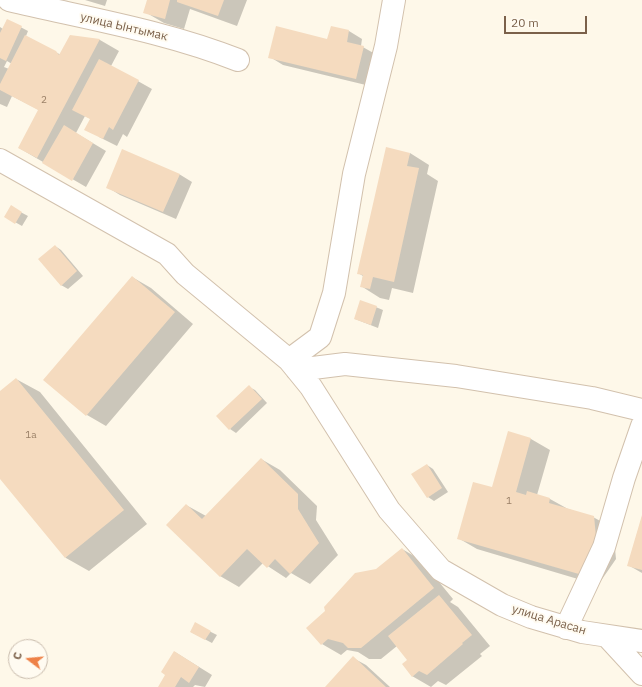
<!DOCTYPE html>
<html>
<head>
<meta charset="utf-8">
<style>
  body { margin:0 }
  #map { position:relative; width:642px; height:687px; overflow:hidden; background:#fef8e9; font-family:"IBM Plex Sans",sans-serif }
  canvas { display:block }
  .north { position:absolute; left:8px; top:639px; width:40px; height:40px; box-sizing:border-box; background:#fffbf1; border:1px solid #cabdae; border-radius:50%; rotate:286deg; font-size:11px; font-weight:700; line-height:16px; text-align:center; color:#7b614a }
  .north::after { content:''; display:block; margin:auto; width:14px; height:18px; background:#ee8147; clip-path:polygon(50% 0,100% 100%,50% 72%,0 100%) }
  .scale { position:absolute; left:504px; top:16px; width:83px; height:18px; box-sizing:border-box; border:2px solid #7b614a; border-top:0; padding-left:5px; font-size:12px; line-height:14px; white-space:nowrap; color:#7b614a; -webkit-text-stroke:3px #fffbf1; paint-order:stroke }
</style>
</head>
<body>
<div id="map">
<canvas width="642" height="687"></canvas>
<div class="north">С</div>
<div class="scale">20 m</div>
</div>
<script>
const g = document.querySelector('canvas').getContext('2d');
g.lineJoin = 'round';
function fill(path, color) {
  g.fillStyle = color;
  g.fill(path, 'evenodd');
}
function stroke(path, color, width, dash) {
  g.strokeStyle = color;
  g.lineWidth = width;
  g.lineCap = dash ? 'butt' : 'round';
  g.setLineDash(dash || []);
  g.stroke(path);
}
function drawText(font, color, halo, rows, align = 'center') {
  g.font = font + ' "IBM Plex Sans",sans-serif';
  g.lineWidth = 4;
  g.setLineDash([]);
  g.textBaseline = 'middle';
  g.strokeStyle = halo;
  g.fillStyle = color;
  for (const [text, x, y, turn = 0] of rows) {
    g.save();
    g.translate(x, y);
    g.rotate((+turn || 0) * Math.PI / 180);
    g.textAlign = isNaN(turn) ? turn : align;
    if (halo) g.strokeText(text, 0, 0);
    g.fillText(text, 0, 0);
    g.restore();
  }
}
const shadow = new Path2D(`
  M 85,0 L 107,0 L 105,6 Z
  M 148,0 L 247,0 L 237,26 L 190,9 L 184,29 L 164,23 L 145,12 Z
  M 7,20 L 28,31 L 26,36 L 61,55 L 70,36 L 100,40 L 119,51 L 111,66 L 152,89 L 127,137 L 123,134 L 117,146 L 99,137 L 91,119 L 85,116 L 76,133 L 106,151 L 86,187 L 19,148 L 39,110 L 12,96 L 7,107 L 0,104 L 0,27 L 3,29 ZM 7,61 L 12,64 L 9,69 L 4,67 Z
  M 349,31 L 362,39 L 361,46 L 377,55 L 370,86 L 283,65 L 270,57 L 328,40 Z
  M 410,153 L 429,165 L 427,174 L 438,181 L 413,293 L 392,288 L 389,300 L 380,298 L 361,286 L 363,276 L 358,273 Z
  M 179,174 L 192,182 L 176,219 L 120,195 L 107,187 Z
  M 11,207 L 28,216 L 22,226 L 6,217 Z
  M 55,246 L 61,250 L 83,276 L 68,289 L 61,285 Z
  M 132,277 L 151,288 L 193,324 L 106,426 L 87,415 L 45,380 Z
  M 361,301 L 383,310 L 378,328 L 355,319 Z
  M 16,379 L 40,392 L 147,524 L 89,571 L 66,558 L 0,477 L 0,392 Z
  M 249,387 L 255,390 L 267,403 L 236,433 L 230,429 Z
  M 509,433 L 531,439 L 550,450 L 537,495 L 550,499 L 568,509 L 593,517 L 613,528 L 616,559 L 598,585 L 477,549 L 458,538 L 493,489 Z
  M 261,459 L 280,470 L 317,506 L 316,520 L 338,555 L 310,584 L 291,573 L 286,578 L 263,563 L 239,587 L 220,576 L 186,505 L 206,516 Z
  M 427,465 L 433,469 L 448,492 L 434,501 L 428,497 Z
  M 642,517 L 642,573 L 628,565 Z
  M 402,549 L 421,560 L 453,599 L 450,602 L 458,607 L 490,646 L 480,654 L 482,656 L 446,685 L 438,681 L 431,687 L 412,676 L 409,660 L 397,646 L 381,659 L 369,659 L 358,652 L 347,650 L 341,655 L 322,644 L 376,570 Z
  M 195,624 L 217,635 L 212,643 L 191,632 Z
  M 175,652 L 212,675 L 205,687 L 195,685 L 193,687 L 159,687 L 167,675 Z
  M 353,658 L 366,665 L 390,687 L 326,687 Z`);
const building = new Path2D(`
  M 147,0 L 170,0 L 165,19 L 143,13 Z
  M 177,0 L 224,0 L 218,16 L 177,2 Z
  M 7,19 L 22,26 L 6,61 L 0,58 L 0,33 Z
  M 276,26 L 327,39 L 331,26 L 349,30 L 347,42 L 364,46 L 356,79 L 268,58 Z
  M 25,35 L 56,51 L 59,55 L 70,35 L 100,39 L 37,158 L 18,148 L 38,110 L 0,90 L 0,84 Z
  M 99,59 L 139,80 L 113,130 L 109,127 L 103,139 L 84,130 L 90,119 L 72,110 Z
  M 64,125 L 93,143 L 72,181 L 42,163 Z
  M 386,147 L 410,153 L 407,166 L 419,168 L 394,282 L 373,277 L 370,289 L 360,287 L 363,275 L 357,274 Z
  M 122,149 L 180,174 L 163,212 L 106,188 Z
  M 11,205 L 22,212 L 15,224 L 4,217 Z
  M 55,245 L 77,271 L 61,286 L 38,259 Z
  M 132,276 L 175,312 L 86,416 L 43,380 Z
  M 360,300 L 377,306 L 371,325 L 354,319 Z
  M 16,378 L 124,510 L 65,558 L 0,479 L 0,391 Z
  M 249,385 L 262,399 L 229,430 L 216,416 Z
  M 508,431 L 531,438 L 516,492 L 526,495 L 527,491 L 550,498 L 549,503 L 594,516 L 597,547 L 579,574 L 457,539 L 473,482 L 492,487 Z
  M 261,458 L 298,494 L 298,509 L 319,543 L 290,574 L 275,559 L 267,568 L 247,549 L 220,577 L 166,525 L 186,504 L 202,519 Z
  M 427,464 L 442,488 L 427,498 L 411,474 Z
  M 642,515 L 642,570 L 627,566 Z
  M 402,548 L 434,588 L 361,648 L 348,648 L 343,643 L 328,639 L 321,645 L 306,628 L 325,611 L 324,607 L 355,573 L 376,569 Z
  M 439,595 L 472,635 L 462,643 L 463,644 L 427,675 L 419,671 L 412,677 L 402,664 L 407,660 L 388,636 Z
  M 195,622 L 211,631 L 205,640 L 190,632 Z
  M 174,651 L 199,667 L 189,683 L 181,677 L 175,687 L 158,687 L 165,675 L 161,672 Z
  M 353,656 L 386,687 L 325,687 Z`);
const minor = new Path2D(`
  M 9,0 C 85,18 165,31 238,60
  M 0,160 L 167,254 L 185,274 L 289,360 L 311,387 L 389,510 L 441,570 L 502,605 L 531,617 L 582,632 L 642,641
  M 289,360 L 320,337 L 334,293 L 354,174 L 386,46 L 394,0
  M 297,370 L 345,364 L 456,376 L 592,398 L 642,410
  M 566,628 L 604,547 L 624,478 L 642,426
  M 607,636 L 642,674`);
const numberNames = [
  ["2",44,100],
  ["1а",31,435],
  ["1",509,501]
];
const streetNames = [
  ["улица Ынтымак",124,27,13],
  ["улица Арасан",549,620,17]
];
fill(shadow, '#0003');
fill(building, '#f5dbbf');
stroke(minor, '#d2c1ad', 24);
stroke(minor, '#fff', 22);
drawText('10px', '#9a8067', null, numberNames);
drawText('12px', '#7b614a', '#fffbf1', streetNames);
</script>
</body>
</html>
